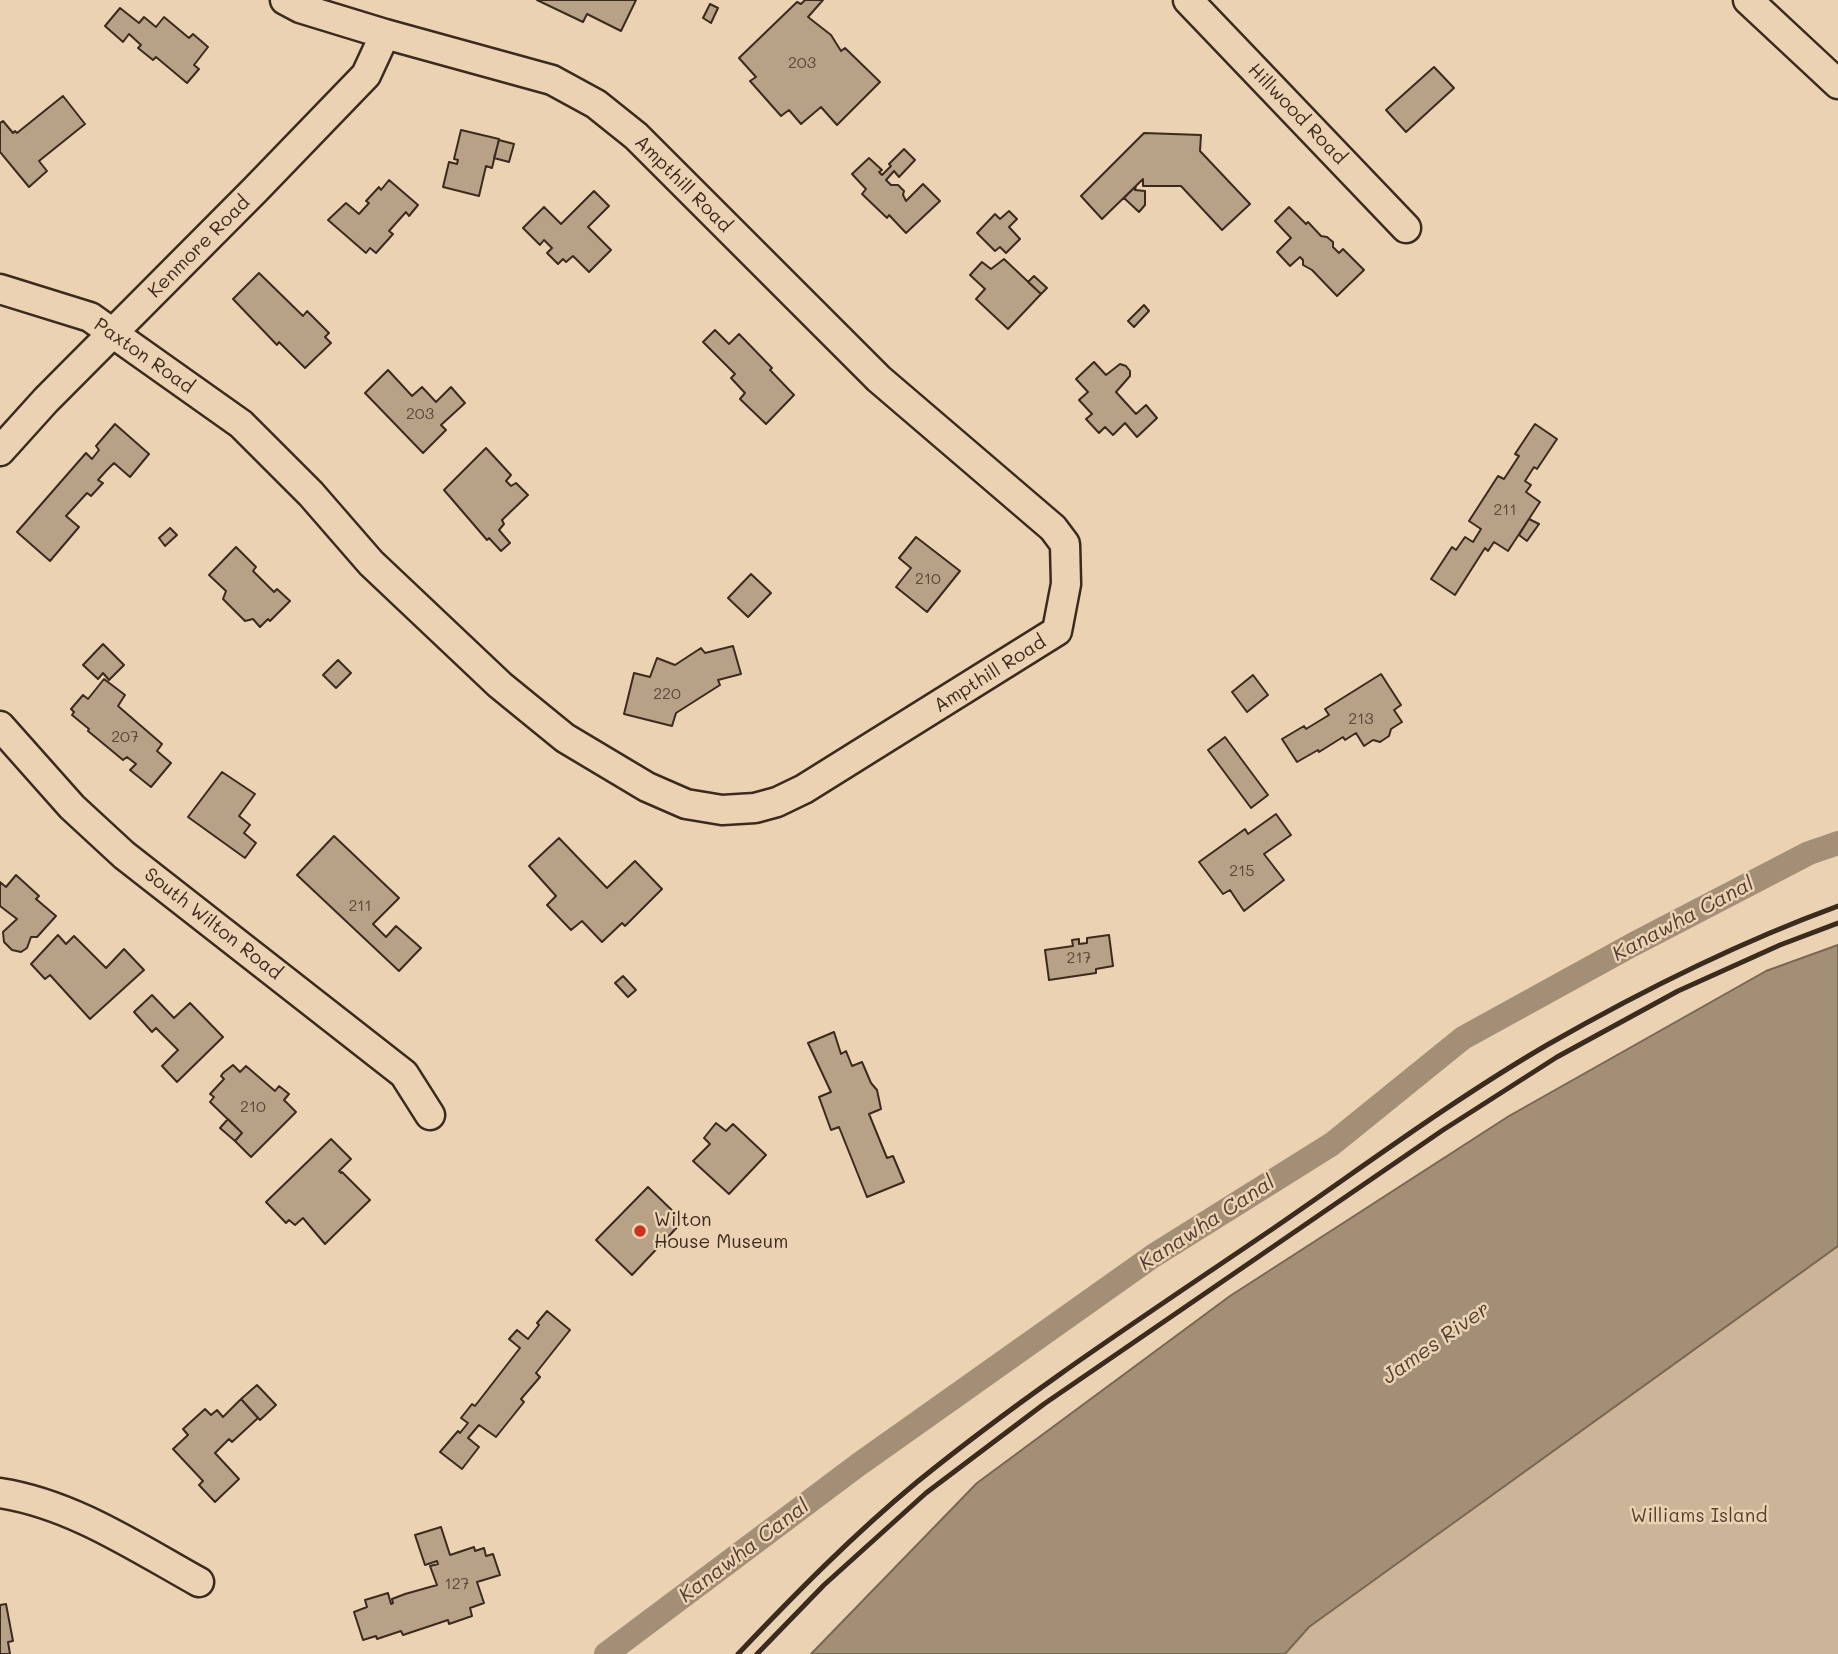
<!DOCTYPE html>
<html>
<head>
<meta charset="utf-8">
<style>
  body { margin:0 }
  canvas { display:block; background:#ebd2b3 }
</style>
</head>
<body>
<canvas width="1838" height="1654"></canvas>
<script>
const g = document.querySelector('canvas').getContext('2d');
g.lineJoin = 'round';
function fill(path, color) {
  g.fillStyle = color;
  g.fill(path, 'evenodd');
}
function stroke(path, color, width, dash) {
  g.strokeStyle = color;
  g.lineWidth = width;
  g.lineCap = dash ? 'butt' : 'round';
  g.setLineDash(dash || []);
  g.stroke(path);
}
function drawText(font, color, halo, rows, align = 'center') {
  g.font = font + ' Mali,sans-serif';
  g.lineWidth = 5;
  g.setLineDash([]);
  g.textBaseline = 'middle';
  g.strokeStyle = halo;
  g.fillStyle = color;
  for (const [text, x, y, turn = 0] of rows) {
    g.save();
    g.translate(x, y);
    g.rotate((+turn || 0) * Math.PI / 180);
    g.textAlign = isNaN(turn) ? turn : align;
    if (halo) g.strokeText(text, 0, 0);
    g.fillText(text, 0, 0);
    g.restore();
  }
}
const green = new Path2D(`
  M 1838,1246 L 1838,1654 L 1285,1654 L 1309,1628 Z`);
const water = new Path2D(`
  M 1838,945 L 1838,1246 L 1309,1627 L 1285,1654 L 811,1654 L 977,1483 L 1230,1296 L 1509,1116 L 1766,971 Z`);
const canal = new Path2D(`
  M 606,1654 L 858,1465 L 1153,1256 L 1332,1144 L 1463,1038 L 1632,945 L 1809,853 L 1838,843`);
const building = new Path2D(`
  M 537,0 L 636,0 L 621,31 L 587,14 L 583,22 Z
  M 805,0 L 823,0 L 808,17 L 831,35 L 841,51 L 845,48 L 880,82 L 837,125 L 821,107 L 801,124 L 789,110 L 781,116 L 750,81 L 756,77 L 739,58 L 797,2 L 801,4 Z
  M 710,4 L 718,8 L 711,23 L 703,18 Z
  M 120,8 L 139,23 L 144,17 L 156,27 L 164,17 L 189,38 L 193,34 L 208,47 L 194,65 L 199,69 L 187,83 L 156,57 L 153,60 L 138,48 L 141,45 L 129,34 L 123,42 L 105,26 Z
  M 1434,67 L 1454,88 L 1406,132 L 1386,110 Z
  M 63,96 L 85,124 L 39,161 L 47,171 L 29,187 L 0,152 L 0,123 L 3,121 L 13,133 L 15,131 L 17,133 Z
  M 461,130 L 499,139 L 492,168 L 486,166 L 479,196 L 443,187 L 449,162 L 457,164 L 458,160 L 454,159 Z
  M 1144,133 L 1201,135 L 1200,151 L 1250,204 L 1222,230 L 1181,186 L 1143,186 L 1143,179 L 1102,219 L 1081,196 Z
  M 499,140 L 514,144 L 509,162 L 494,158 Z
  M 904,149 L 915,160 L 899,177 L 894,171 L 886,180 L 891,185 L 898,185 L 904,191 L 903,195 L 906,201 L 923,184 L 940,201 L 906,233 L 889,215 L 887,218 L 862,194 L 866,189 L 852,174 L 869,158 L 882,170 L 879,172 L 882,175 L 891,166 L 889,164 Z
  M 389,180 L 418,205 L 409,216 L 406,212 L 389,231 L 393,234 L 376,253 L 370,248 L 366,253 L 328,220 L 346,203 L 359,214 L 369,203 L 366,201 L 379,187 L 381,190 Z
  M 1136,186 L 1135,190 L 1145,191 L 1145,205 L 1139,212 L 1124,198 Z
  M 594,191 L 609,206 L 588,227 L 611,250 L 589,272 L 573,256 L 566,262 L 563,259 L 558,264 L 547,253 L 552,248 L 544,240 L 540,245 L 523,228 L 544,207 L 561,224 Z
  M 1289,207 L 1306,224 L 1308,222 L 1321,236 L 1327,237 L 1333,242 L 1333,247 L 1339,253 L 1343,249 L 1364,270 L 1337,296 L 1312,270 L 1303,265 L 1303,260 L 1300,257 L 1290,266 L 1277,252 L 1291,238 L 1275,221 Z
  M 1009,211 L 1017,219 L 1009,227 L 1020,239 L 1006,253 L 1000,247 L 995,251 L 977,233 L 995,214 L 1000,219 Z
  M 1004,259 L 1041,294 L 1008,329 L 976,299 L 985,289 L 970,275 L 982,262 L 991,269 Z
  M 259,273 L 303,316 L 307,311 L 329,333 L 325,337 L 331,343 L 305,368 L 279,342 L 277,345 L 233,299 Z
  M 1034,276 L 1047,288 L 1041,294 L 1028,282 Z
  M 1144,305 L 1149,311 L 1134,327 L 1128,321 Z
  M 715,330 L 729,344 L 739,334 L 772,368 L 770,370 L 794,395 L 766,424 L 740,399 L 745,393 L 731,378 L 735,374 L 703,342 Z
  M 1094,362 L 1106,375 L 1120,364 L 1126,366 L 1130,371 L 1130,376 L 1116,392 L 1136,414 L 1146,405 L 1157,418 L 1137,437 L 1125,423 L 1113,435 L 1105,427 L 1099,433 L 1086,419 L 1092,414 L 1079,400 L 1088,392 L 1076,379 Z
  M 388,370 L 412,396 L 422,387 L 436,402 L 451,387 L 465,403 L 441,425 L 446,430 L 423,453 L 365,393 Z
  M 115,424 L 149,454 L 130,477 L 114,463 L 106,471 L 98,480 L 103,483 L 91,496 L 87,493 L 66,516 L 79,527 L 50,561 L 17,532 L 86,453 L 92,459 L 99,450 L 96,446 Z
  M 1535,424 L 1557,439 L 1537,469 L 1534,467 L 1525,481 L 1531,485 L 1526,492 L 1540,502 L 1508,551 L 1494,542 L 1488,551 L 1485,548 L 1455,595 L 1431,579 L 1452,547 L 1456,550 L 1465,537 L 1473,542 L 1481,529 L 1469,521 L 1498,476 L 1504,479 L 1519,456 L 1515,454 Z
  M 486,448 L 511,475 L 506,481 L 511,486 L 516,483 L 528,495 L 502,520 L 504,524 L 499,530 L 510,543 L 501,551 L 489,538 L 487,540 L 444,490 Z
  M 1529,519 L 1539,524 L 1527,541 L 1519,535 Z
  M 170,528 L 177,535 L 165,546 L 159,538 Z
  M 916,537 L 960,571 L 927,612 L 896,587 L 911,568 L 899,558 Z
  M 236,547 L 256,567 L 253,571 L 274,592 L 277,589 L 290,601 L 270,621 L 268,619 L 260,627 L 253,619 L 245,621 L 223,599 L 226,591 L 209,575 Z
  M 751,574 L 771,593 L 748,617 L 728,598 Z
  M 103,644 L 124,665 L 109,680 L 103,673 L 98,679 L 83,665 Z
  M 733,646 L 741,674 L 718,680 L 720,685 L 676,713 L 672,726 L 624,714 L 634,673 L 650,677 L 657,658 L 675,665 L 701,648 L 705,653 Z
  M 338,660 L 351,673 L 336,688 L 323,675 Z
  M 1381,674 L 1401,705 L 1394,710 L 1402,722 L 1391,729 L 1389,736 L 1380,742 L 1373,740 L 1364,746 L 1356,733 L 1345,740 L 1343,737 L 1319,752 L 1318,750 L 1297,762 L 1282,739 L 1304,726 L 1306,729 L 1329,715 L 1325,709 Z
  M 1253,675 L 1268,695 L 1247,712 L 1232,692 Z
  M 104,679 L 125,695 L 118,706 L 162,744 L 157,751 L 171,763 L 151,787 L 130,770 L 136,764 L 127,757 L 123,760 L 88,731 L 89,729 L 72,715 L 74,712 L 71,709 L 83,695 L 88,699 Z
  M 1225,737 L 1268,795 L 1251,808 L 1208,750 Z
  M 222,772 L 255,794 L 239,816 L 250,825 L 244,833 L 256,843 L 245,858 L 188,817 Z
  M 1276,814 L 1291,835 L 1264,854 L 1284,880 L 1244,911 L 1230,890 L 1223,894 L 1199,862 L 1245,829 L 1248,834 Z
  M 334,836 L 399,898 L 373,924 L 386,937 L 396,926 L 421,948 L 399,971 L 297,875 Z
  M 559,838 L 607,888 L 635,861 L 662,889 L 625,926 L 622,923 L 602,942 L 582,921 L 571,930 L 547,905 L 556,896 L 529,866 Z
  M 16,875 L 39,896 L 36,899 L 56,916 L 37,937 L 31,937 L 27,948 L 21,952 L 12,950 L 4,942 L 3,932 L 17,919 L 0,906 L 0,882 L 6,887 Z
  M 58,935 L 66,944 L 74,936 L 106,968 L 124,949 L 144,970 L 90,1019 L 50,975 L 45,979 L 31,964 Z
  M 1109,935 L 1113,966 L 1096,969 L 1096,973 L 1049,980 L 1045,950 L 1073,946 L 1072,940 L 1079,939 L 1079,944 L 1087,943 L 1087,938 Z
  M 623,976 L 636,990 L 628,997 L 615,983 Z
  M 152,995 L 174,1018 L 190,1003 L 223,1037 L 177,1082 L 162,1066 L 178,1050 L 156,1028 L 152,1032 L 134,1012 Z
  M 834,1032 L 841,1054 L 846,1051 L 852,1066 L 862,1062 L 871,1083 L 877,1090 L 881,1109 L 869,1114 L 887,1158 L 893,1156 L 904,1182 L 867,1197 L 839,1127 L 831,1130 L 819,1097 L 831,1092 L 808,1043 Z
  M 233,1065 L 240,1072 L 246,1066 L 275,1091 L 279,1086 L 289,1094 L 284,1100 L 296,1112 L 251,1157 L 235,1141 L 242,1133 L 210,1102 L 214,1097 L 210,1094 L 224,1079 L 221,1076 L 223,1073 Z
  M 228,1119 L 242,1133 L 235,1141 L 220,1128 Z
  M 716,1123 L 726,1131 L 733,1124 L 766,1155 L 729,1194 L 693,1161 L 710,1144 L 704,1138 Z
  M 331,1139 L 351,1159 L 339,1171 L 341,1173 L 342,1172 L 370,1200 L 325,1244 L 303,1218 L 295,1225 L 289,1220 L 286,1223 L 266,1202 Z
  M 648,1187 L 683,1221 L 632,1275 L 596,1240 Z
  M 547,1311 L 570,1330 L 536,1373 L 540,1377 L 521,1399 L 524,1402 L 496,1437 L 479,1425 L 468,1438 L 479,1447 L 462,1469 L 440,1452 L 458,1431 L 460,1433 L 468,1423 L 461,1418 L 472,1404 L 475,1406 L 520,1348 L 509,1339 L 517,1330 L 528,1339 L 539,1325 L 537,1323 Z
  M 257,1385 L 276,1405 L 260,1420 L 241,1399 Z
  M 241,1399 L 258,1418 L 232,1442 L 229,1439 L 215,1453 L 239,1479 L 215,1502 L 199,1485 L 203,1481 L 173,1449 L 188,1435 L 183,1429 L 205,1409 L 211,1415 L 217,1410 L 223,1417 Z
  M 441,1527 L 450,1555 L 474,1547 L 475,1551 L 484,1548 L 486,1556 L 493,1554 L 500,1575 L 477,1582 L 484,1603 L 470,1608 L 472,1616 L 449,1624 L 448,1620 L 403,1635 L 401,1631 L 377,1639 L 376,1636 L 363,1640 L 354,1612 L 367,1607 L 365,1600 L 388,1593 L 391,1604 L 393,1603 L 392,1599 L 405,1594 L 437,1585 L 430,1566 L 438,1564 L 437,1561 L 425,1565 L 415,1535 Z
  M 6,1604 L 13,1641 L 8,1642 L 10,1654 L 0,1654 L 0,1605 Z`);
const minor = new Path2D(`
  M 1188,0 L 1406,228
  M 1748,0 L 1838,84
  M 0,289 L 90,317 L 241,424 L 311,494 L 371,563 L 500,685 L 565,738 L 647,787 L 686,804 L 722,810 L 755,808 L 777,802 L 804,789 L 1057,631 L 1066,584 L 1065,544 L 1053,528 L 879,379 L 636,136 L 596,104 L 552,80 L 385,34 L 300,8 L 285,0
  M 0,451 L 46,400 L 255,190 L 366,75 L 385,34
  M 0,726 L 72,807 L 124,855 L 404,1074 L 430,1115
  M 0,1493 C 72,1504 136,1547 199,1582`);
const rail = new Path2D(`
  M 738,1654 C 795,1594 853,1535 917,1482 C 1029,1391 1149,1313 1268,1232 C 1360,1169 1451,1101 1547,1045 C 1641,991 1737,943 1838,906
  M 757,1654 L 824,1585 L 926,1493 L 1044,1404 L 1443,1130 L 1557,1057 L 1678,991 L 1780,945 L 1838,923`);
const markers = [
  [640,1231,7,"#c8321e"]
];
const numberNames = [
  ["203",802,63],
  ["203",420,414],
  ["211",1505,510],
  ["210",928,579],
  ["220",667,694],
  ["213",1361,719],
  ["207",125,737],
  ["215",1242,871],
  ["211",360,906],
  ["217",1079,958],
  ["210",253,1107],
  ["127",457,1584]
];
const streetNames = [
  ["Hillwood Road",1297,114,46],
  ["Ampthill Road",683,184,45],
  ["Kenmore Road",199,247,-45],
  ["Paxton Road",144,356,35],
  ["Ampthill Road",990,674,-32],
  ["South Wilton Road",213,924,38]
];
const poiNames = [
  ["Wilton",654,1220],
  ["House Museum",654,1242]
];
const parkNames = [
  ["Williams Island",1699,1516]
];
const waterNames = [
  ["Kanawha Canal",1683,919,-28],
  ["Kanawha Canal",1207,1223,-33],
  ["James River",1436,1343,-35],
  ["Kanawha Canal",744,1551,-37]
];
fill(green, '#cbb498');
fill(water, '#a38e76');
stroke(water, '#796653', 2);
stroke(canal, '#a38e76', 24);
fill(building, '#b7a187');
stroke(building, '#3b2a1e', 2);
stroke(minor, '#3b2a1e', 33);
stroke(minor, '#ebd2b3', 28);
stroke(rail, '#3b2a1e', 5);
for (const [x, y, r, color] of markers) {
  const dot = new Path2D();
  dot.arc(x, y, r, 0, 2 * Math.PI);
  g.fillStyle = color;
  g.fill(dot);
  stroke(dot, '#ebd2b3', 2.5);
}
drawText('16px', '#5a4838', null, numberNames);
drawText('19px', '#3b2a1e', '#ebd2b3', streetNames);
drawText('19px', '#3b2a1e', '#ebd2b3', poiNames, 'left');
drawText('19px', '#513f30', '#ebd2b3', parkNames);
drawText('italic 21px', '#503e30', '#ebd2b3', waterNames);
</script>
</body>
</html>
